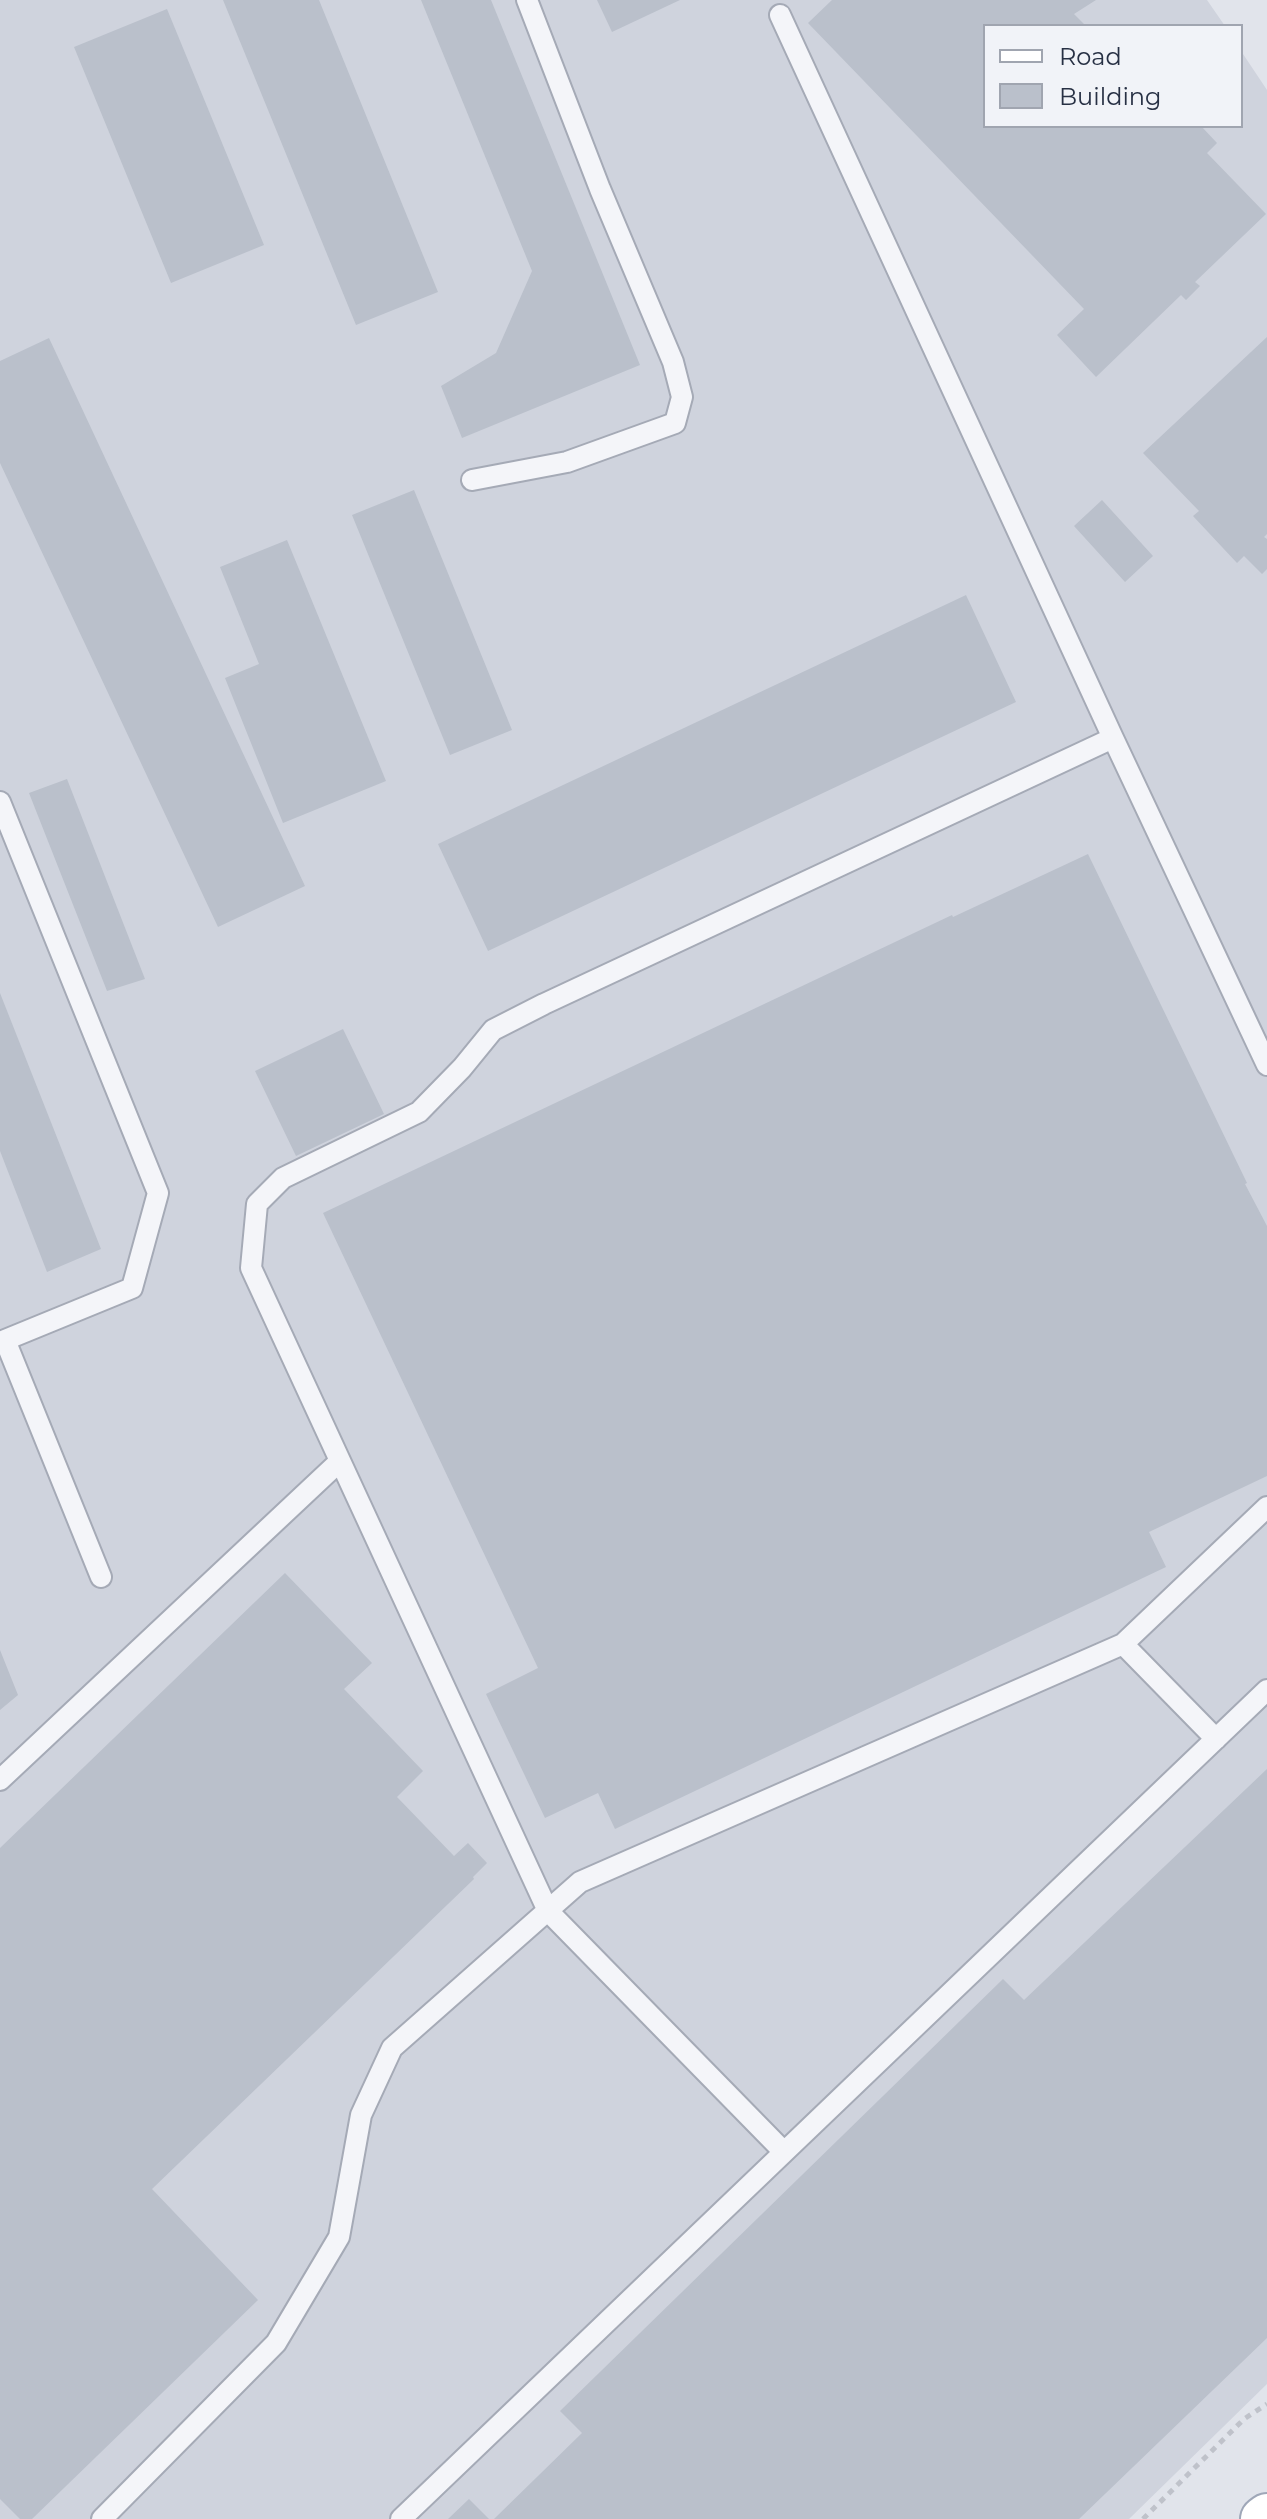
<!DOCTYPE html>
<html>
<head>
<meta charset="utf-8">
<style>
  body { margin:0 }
  #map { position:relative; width:1267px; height:2519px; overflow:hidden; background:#e1e4eb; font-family:Montserrat,sans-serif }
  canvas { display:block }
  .legend { position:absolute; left:983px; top:24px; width:260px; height:104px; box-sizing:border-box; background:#f1f3f8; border:2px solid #a0a5b0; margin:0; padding:10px 14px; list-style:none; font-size:24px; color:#273044 }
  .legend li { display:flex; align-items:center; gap:16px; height:40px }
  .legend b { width:40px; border:2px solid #a0a5b0 }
</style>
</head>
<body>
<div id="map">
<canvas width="1267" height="2519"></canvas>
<ul class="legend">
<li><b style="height:10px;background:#fff"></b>Road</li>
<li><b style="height:22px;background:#bac0cb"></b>Building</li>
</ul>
</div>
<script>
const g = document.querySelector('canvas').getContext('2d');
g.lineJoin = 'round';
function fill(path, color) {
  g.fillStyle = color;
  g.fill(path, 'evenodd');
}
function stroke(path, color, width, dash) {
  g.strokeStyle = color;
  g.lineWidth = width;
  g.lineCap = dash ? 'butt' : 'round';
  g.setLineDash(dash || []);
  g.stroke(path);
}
const built = new Path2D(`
  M 0,0 L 1207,0 L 1225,26 L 985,26 L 985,126 L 1241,126 L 1241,51 L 1267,90 L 1267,2384 L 1129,2519 L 0,2519 Z`);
const building = new Path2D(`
  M 223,0 L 319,0 L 438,292 L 356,325 Z
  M 421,0 L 491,0 L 640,365 L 462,438 L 441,386 L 496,353 L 532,271 Z
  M 597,0 L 680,0 L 612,32 Z
  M 832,0 L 1096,0 L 1074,14 L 1086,26 L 985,26 L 985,126 L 1201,126 L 1217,143 L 1207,153 L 1266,214 L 1195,282 L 1200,286 L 1186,300 L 1181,295 L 1096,377 L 1057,335 L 1084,309 L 808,23 Z
  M 167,9 L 264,245 L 171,283 L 74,47 Z
  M 1267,337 L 1267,534 L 1264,537 L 1267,539 L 1267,569 L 1262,574 L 1244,556 L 1237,563 L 1193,516 L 1199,511 L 1143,453 Z
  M 49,338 L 305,886 L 218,927 L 0,463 L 0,361 Z
  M 414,490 L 512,730 L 450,755 L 352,515 Z
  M 1102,500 L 1153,556 L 1125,582 L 1074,526 Z
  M 287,540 L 386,781 L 283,823 L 225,678 L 259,664 L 220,567 Z
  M 966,595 L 1016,702 L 488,951 L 438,844 Z
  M 67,779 L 145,979 L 107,991 L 29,793 Z
  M 1088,854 L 1247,1183 L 1245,1184 L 1267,1226 L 1267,1476 L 1149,1532 L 1166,1567 L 615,1829 L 598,1793 L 545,1818 L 486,1694 L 538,1668 L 323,1213 L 952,915 L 953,917 Z
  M 0,993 L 101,1249 L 47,1272 L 0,1151 Z
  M 343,1029 L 384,1114 L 296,1156 L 255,1071 Z
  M 285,1573 L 372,1663 L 344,1689 L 423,1771 L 397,1797 L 454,1856 L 468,1843 L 487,1863 L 473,1877 L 474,1879 L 152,2189 L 258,2300 L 32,2519 L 20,2519 L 0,2499 L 0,1848 Z
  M 0,1650 L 18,1695 L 0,1710 Z
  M 1267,1769 L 1267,2338 L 1079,2519 L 494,2519 L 582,2433 L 560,2411 L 1003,1979 L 1024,2000 Z
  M 469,2499 L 489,2519 L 448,2519 Z`);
const path = new Path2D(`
  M 1143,2519 L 1244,2419 L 1267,2404`);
const service = new Path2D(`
  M 780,15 L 1113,738 L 1267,1065
  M 472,480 L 567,462 L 675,423 L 682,397 L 673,362 L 600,189 L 527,0
  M 0,802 L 158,1193 L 132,1288 L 5,1340 L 101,1577
  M 1123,1644 L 1267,1507
  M 0,1780 L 340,1461
  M 784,2152 L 548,1911 L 251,1268 L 257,1204 L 283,1178 L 419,1112 L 462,1068 L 493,1030 L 544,1004 L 1113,738
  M 102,2519 L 276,2343 L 339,2237 L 361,2115 L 392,2048 L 580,1882 L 1123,1644 L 1216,1739
  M 401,2519 L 1267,1690`);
const primary = new Path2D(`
  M 1263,2519 L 1267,2516`);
fill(built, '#cfd3dd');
fill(building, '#bac0cb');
stroke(service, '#a5aab6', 24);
stroke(primary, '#9fa7b8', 48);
stroke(path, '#bfc2ca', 5, [6, 6]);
stroke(service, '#f4f5f9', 20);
stroke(primary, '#fff', 44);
</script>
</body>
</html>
